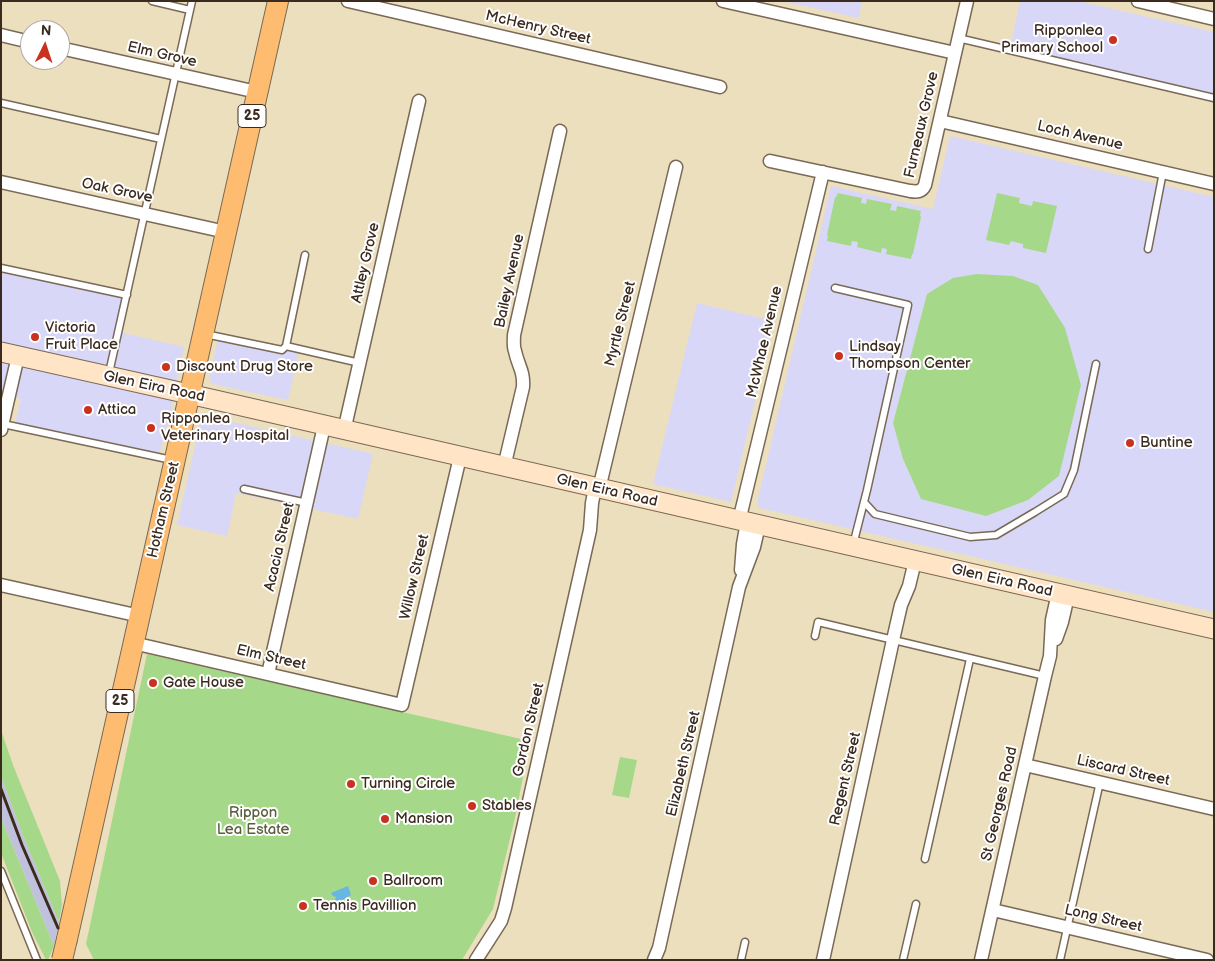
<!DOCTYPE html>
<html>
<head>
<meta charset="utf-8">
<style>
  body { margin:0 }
  #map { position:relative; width:1215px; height:961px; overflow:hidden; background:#ecdfbe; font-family:"Balsamiq Sans",sans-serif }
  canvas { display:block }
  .frame { position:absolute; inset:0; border:2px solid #3b2a1e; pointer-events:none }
  .north { position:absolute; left:20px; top:20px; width:50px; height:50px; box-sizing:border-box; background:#fff; border:1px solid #b1aaa5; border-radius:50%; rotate:4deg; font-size:14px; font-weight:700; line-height:20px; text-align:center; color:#3b2a1e }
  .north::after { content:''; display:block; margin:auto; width:18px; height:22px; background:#c8321e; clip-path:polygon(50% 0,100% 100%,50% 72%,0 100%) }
</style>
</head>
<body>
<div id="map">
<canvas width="1215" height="961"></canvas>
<div class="frame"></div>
<div class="north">N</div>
</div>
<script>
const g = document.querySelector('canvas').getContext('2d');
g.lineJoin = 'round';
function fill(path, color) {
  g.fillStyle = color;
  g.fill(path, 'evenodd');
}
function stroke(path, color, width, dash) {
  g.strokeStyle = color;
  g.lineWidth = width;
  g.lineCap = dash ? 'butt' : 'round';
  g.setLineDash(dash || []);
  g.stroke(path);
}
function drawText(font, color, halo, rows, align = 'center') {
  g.font = font + ' "Balsamiq Sans",sans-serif';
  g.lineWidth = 4;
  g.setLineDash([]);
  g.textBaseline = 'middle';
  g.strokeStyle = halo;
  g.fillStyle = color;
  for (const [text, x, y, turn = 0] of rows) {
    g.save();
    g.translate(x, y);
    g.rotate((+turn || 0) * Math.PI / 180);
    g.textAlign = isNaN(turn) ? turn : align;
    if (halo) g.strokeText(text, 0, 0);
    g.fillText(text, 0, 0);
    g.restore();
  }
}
const built = new Path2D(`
  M 782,1 L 862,1 L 859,18 Z
  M 1020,1 L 1078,1 L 1214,32 L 1214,95 L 1010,48 Z
  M 950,136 L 1214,197 L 1214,612 L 760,508 L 757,503 L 831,186 L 933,209 Z
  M 1,271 L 124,298 L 115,331 L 184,347 L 172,407 L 159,455 L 15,423 L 21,399 L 1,394 Z
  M 697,303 L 774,321 L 731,502 L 653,484 Z
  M 218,339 L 285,354 L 288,349 L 299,351 L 288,400 L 212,384 L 209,380 Z
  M 202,415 L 373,454 L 358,519 L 236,493 L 227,536 L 177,525 Z`);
const industrial = new Path2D(`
  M 1,776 L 24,838 L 59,922 L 54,946 L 1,818 Z`);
const green = new Path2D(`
  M 838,193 L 862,198 L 861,203 L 866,204 L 867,199 L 892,204 L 890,210 L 896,211 L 897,206 L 921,211 L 920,216 L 921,217 L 913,254 L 912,254 L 911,259 L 886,254 L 887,249 L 882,248 L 881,253 L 857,247 L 858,242 L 852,241 L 851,246 L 827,241 L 828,236 L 827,235 L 835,197 L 836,197 Z
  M 997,193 L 1020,198 L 1019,203 L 1032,206 L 1033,201 L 1057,206 L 1046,253 L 1023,248 L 1023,244 L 1011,241 L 1009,245 L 986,240 Z
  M 977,274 L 1013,276 L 1038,285 L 1065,328 L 1081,385 L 1059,476 L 1028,500 L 986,516 L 921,499 L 903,459 L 893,423 L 927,294 L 953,278 Z
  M 147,654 L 530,741 L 515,818 L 493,909 L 462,960 L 94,960 L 86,944 Z
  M 1,730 L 13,765 L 60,881 L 62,905 L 59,922 L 24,838 L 1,776 Z
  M 620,757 L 637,760 L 629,798 L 612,795 Z
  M 1,818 L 54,946 L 48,960 L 46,960 L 32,932 L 1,853 Z`);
const water = new Path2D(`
  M 348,886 L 351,895 L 337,903 L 335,900 L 336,897 L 333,896 L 331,893 Z`);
const lane = new Path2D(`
  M 152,1 L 190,10
  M 958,38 L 1214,98
  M 1,103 L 161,139
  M 1148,249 L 1163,172
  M 305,255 L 286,346 L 360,363
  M 1,268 L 127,295
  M 835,288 L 908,305 L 867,490 L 853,545
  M 205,334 L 282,350 L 286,346
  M 109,373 L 192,1
  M 3,424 L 172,460
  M 244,489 L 307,503
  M 864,502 L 875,514 L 970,537 L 996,535 L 1035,512 L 1064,494 L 1074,470 L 1096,364
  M 815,636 L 818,622 L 1045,676
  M 925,859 L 970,659
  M 1,871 L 37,960
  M 741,960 L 745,942
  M 903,960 L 916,904
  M 1060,960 L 1100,782`);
const street = new Path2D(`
  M 348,1 L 720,87
  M 723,1 L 955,53
  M 1138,1 L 1214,19
  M 1,35 L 30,42
  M 60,48 L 257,92
  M 940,121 L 1214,184
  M 770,161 L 910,191 C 917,192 922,192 925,185 L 967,1
  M 1,182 L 226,232
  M 1,430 L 18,356
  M 344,431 L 419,101
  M 504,467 L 523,387 C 524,370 518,366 515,351 C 513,346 514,340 514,335 L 560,131
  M 599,489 L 676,167
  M 739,521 L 823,172
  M 741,570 L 743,544 L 747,522
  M 1,585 L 140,616
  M 1056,639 L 1062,622 L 1068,596
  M 133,643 L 402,705 L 460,457
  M 268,674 L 324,426
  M 1025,765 L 1214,809
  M 993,910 L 1207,960
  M 476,960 L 501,921 L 505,908 L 590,530 L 592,503 L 595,488
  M 654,960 L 659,948 L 739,587 L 754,547 L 759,525
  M 823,960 L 893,640 L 901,605 L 909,586 L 915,561
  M 981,960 L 1045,676 L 1050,656 L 1052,620 L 1058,593`);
const secondary = new Path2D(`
  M 1,352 L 211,399 L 1214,629`);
const primary = new Path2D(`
  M 67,939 L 278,1`);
const rail = new Path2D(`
  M 1,789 L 22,845 L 58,928`);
const primaryBridge = new Path2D(`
  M 62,960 L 67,939`);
const markers = [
  [1113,40,5,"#c8321e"],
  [35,337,5,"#c8321e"],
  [839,356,5,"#c8321e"],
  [166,367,5,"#c8321e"],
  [88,410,5,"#c8321e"],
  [151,428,5,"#c8321e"],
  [1130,443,5,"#c8321e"],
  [153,683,5,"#c8321e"],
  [351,784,5,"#c8321e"],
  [472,806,5,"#c8321e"],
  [385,819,5,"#c8321e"],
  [373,881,5,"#c8321e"],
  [303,906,5,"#c8321e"]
];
const shields = [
  [252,116,28],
  [120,701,28]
];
const shieldNames = [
  ["25",252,116],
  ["25",120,701]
];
const streetNames = [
  ["McHenry Street",538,28,13],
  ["Elm Grove",162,55,13],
  ["Furneaux Grove",922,125,-77],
  ["Loch Avenue",1080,136,13],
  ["Oak Grove",117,191,12],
  ["Attley Grove",366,263,-77],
  ["Bailey Avenue",510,281,-78],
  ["Myrtle Street",621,324,-76],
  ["McWhae Avenue",765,342,-77],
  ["Glen Eira Road",154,387,12],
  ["Glen Eira Road",607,491,13],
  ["Hotham Street",164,510,-77],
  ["Acacia Street",280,547,-77],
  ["Willow Street",415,577,-77],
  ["Glen Eira Road",1002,581,13],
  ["Elm Street",271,658,13],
  ["Gordon Street",529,730,-77],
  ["Elizabeth Street",684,764,-77],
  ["Liscard Street",1123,771,13],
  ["Regent Street",846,779,-77],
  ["St Georges Road",1000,804,-77],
  ["Long Street",1103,919,13]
];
const poiNames = [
  ["Ripponlea",1103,31,"right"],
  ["Primary School",1103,48,"right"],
  ["Victoria",45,328],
  ["Fruit Place",45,345],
  ["Lindsay",849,347],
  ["Thompson Center",849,364],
  ["Discount Drug Store",176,367],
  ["Attica",98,410],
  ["Ripponlea",161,419],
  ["Veterinary Hospital",161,436],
  ["Buntine",1140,443],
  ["Gate House",163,683],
  ["Turning Circle",361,784],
  ["Stables",482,806],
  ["Mansion",395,819],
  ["Ballroom",383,881],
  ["Tennis Pavillion",313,906]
];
const parkNames = [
  ["Rippon",253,813],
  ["Lea Estate",253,830]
];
fill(built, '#d9d7f7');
fill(industrial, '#c0c2dd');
fill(green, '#a5d989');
fill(water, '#67b7e2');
stroke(lane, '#796956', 9);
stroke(street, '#796956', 15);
stroke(secondary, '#796956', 21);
stroke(primary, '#796956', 22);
stroke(lane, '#fff', 6);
stroke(street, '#fff', 12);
stroke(secondary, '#ffe4c6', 19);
stroke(primary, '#febc70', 20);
stroke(rail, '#3b2a1e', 3);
stroke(primaryBridge, '#796956', 22, []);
stroke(primaryBridge, '#febc70', 20);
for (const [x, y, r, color] of markers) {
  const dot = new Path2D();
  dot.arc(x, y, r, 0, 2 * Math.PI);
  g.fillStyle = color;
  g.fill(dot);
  stroke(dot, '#fff', 2);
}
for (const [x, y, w] of shields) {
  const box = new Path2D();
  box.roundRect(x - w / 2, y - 11.5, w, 23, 4);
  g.fillStyle = '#fff';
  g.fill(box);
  stroke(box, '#3b2a1e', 1);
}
drawText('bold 14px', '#3b2a1e', null, shieldNames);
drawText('15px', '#3b2a1e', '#fff', streetNames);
drawText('15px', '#3b2a1e', '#fff', poiNames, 'left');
drawText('15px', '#5b5f3e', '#fff', parkNames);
</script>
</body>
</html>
